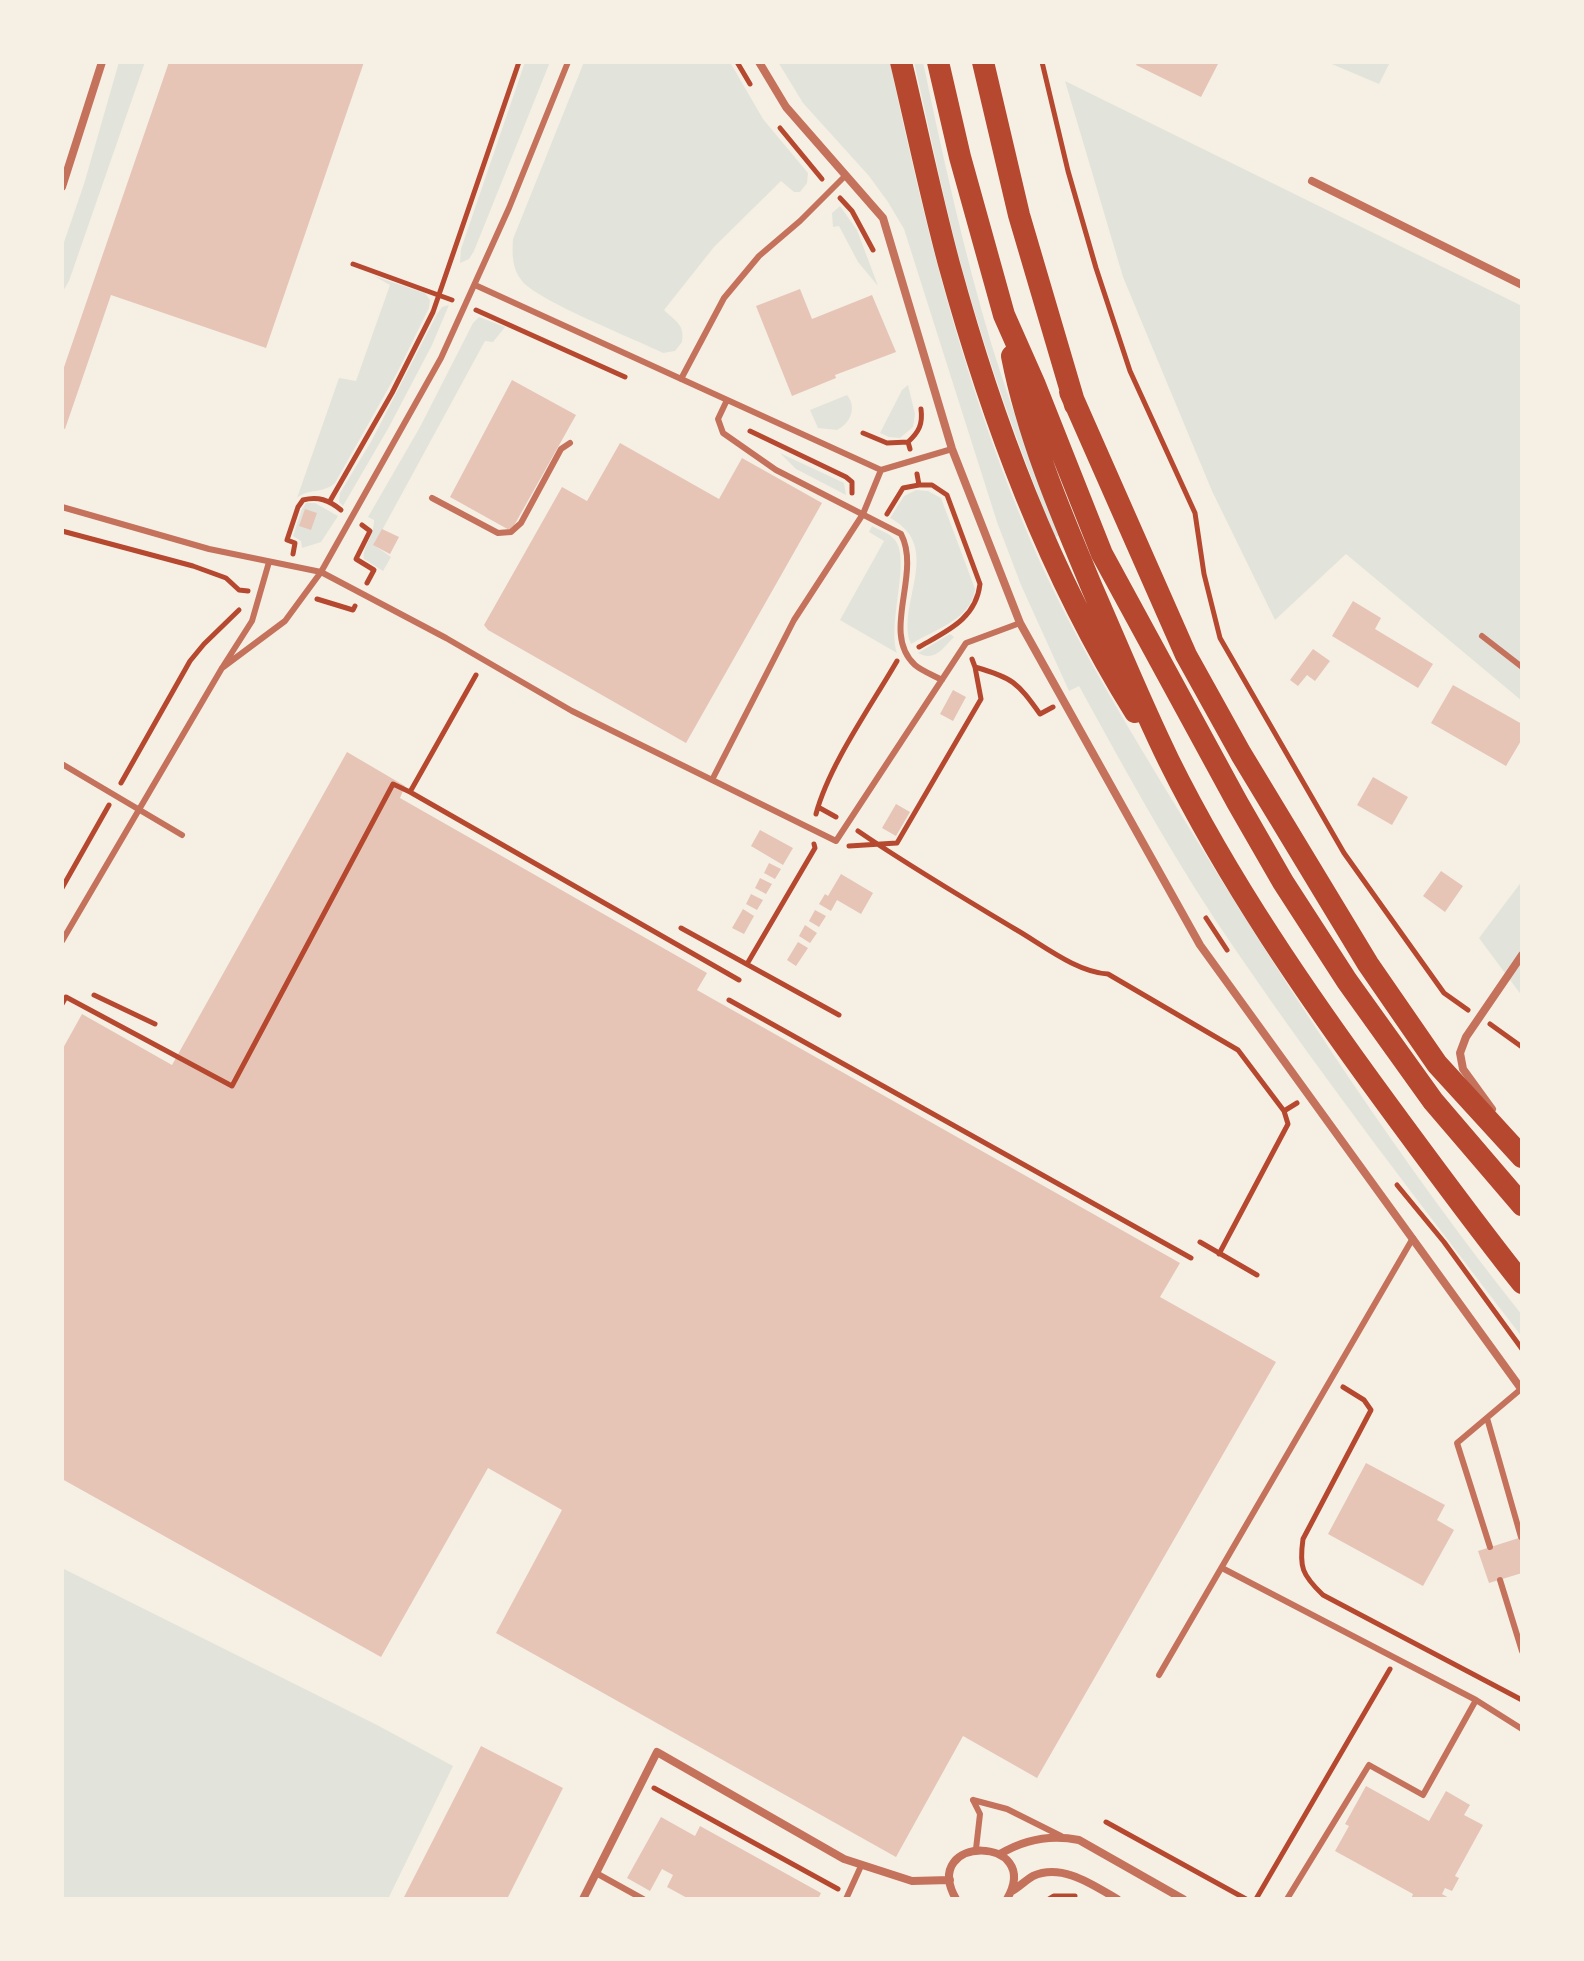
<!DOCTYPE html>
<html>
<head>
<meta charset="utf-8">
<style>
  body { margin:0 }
  #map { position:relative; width:1584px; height:1961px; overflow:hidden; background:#f6efe4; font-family:Rubik,sans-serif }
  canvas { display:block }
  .frame { position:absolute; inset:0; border:64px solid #f6efe4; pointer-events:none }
</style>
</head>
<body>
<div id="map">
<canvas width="1584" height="1961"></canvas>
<div class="frame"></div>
</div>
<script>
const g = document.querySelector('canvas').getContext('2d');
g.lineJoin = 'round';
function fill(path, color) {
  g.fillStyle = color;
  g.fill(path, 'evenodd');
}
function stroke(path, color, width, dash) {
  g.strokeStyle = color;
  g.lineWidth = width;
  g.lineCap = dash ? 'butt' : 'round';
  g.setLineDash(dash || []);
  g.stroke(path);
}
const green = new Path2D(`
  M 119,62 L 145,62 L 69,281 L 62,293 L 62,248 L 84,184 Z
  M 525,62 L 550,62 L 474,251 L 469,259 L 460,263 L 461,249 Z
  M 584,62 L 730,62 L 763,119 L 808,173 L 807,183 L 800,192 L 794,192 L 781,181 L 714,247 L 664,310 C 675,321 685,324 682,342 L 675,351 L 663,353 C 635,339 538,301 522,281 C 512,269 512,254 513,239 Z
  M 778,62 L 890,62 C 923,218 961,372 1022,520 C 1068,633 1133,735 1196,839 C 1297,1003 1402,1164 1522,1315 L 1522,1337 C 1425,1210 1327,1084 1237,952 C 1178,867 1129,777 1079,686 L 1069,691 L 1021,585 L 997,522 L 904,229 L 888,202 L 869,176 L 803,103 Z
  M 914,62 L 923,62 C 943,157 964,253 992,346 C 1012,410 1035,473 1061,535 L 1055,537 C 1021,454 991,369 966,283 C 945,210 931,136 914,62 Z
  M 1327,62 L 1390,62 L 1379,84 Z
  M 1065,81 L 1522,306 L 1522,701 L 1346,554 L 1275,620 L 1212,491 L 1123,277 Z
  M 840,206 L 857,230 L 878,286 L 858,262 L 839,226 L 833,227 L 832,213 Z
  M 374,276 L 425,293 L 430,300 L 429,308 L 397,373 L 335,483 C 323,494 309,488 297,498 L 339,378 L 356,381 L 390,285 Z
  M 449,305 L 432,345 L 389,427 L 343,506 L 339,502 L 340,493 L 372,440 L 437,314 L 442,307 Z
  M 479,317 L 505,327 L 493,342 L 485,341 L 374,545 L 391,557 L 383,571 L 364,559 C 362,546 374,537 374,520 L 368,517 L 420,427 L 473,323 Z
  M 908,385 L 915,414 L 913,427 L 900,438 L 889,437 L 880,433 L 902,390 Z
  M 847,395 C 857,407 851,423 837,430 L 818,428 L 810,410 Z
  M 780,453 L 844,483 L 846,495 L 796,469 Z
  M 916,490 L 928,491 L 941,498 L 975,589 C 972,619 934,630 911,644 C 895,605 945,547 890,518 L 904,496 Z
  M 306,503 L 315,503 L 338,516 L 321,542 L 302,548 L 301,541 L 293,536 L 302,509 Z
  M 872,526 C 879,530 889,533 894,539 C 912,557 887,623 897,653 L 840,620 L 884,541 L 869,532 Z
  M 950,634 L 954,637 C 943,648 935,662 918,653 Z
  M 1522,881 L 1522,996 L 1479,938 Z
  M 62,1568 L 377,1725 L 453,1766 L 388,1899 L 62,1899 Z`);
const building = new Path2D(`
  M 169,62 L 364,62 L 266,348 L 111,295 L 65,429 L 62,428 L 62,373 Z
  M 1138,62 L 1219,62 L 1201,97 L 1136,65 Z
  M 800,289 L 812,319 L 872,295 L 896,352 L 835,375 L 836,378 L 792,396 L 756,306 Z
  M 512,380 L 576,415 L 511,531 L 450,497 Z
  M 620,443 L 719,499 L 742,458 L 822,503 L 686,743 L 488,630 L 484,625 L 562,487 L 587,501 Z
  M 305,509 L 317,513 L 311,530 L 299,526 Z
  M 382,529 L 399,537 L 390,554 L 373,545 Z
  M 1353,601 L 1381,618 L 1375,629 L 1433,664 L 1418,688 L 1332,636 Z
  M 1313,649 L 1330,661 L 1315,681 L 1307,675 L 1298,686 L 1290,680 Z
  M 1453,685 L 1522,724 L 1522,739 L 1506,766 L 1431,723 Z
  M 953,690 L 966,697 L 953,721 L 940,714 Z
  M 347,752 L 405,786 L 400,798 L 707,973 L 697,990 L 1180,1263 L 1160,1297 L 1276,1362 L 1037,1778 L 963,1736 L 896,1857 L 496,1633 L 562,1510 L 488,1468 L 381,1657 L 62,1479 L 62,1050 L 82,1014 L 172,1065 Z
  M 1373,777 L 1408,797 L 1392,825 L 1357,805 Z
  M 896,804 L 910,812 L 896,836 L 882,828 Z
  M 760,830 L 793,848 L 783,865 L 751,846 Z
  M 769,863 L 781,869 L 775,879 L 764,873 Z
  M 1441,871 L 1463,886 L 1445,912 L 1423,896 Z
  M 841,874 L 873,893 L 861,914 L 837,900 L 831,911 L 819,904 L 825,894 L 828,896 Z
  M 760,878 L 772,884 L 766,894 L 755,888 Z
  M 751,894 L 763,900 L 757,910 L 746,904 Z
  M 743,909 L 754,916 L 744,934 L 732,928 Z
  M 815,910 L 826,916 L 819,927 L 809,921 Z
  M 805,925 L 817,933 L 810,943 L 799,936 Z
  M 798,942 L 808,948 L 796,966 L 787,960 Z
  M 1366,1463 L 1445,1505 L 1437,1520 L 1454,1530 L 1423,1586 L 1328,1534 Z
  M 1522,1537 L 1522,1573 L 1489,1583 L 1478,1551 Z
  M 481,1746 L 563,1788 L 507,1899 L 403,1899 Z
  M 1366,1786 L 1429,1821 L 1446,1791 L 1470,1805 L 1464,1815 L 1483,1825 L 1455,1876 L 1459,1878 L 1452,1891 L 1445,1888 L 1442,1894 L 1451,1899 L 1411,1899 L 1413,1894 L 1335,1851 L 1349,1826 L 1345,1824 Z
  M 661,1817 L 695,1836 L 700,1826 L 821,1893 L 818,1899 L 689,1899 L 667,1887 L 673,1875 L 662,1869 L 650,1891 L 627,1878 Z`);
const path = new Path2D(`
  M 737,62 L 750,84
  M 1042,62 L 1068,171 L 1096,268 L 1130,371 L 1195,513 L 1204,574 L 1220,638 L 1344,853 L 1444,993 L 1468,1010
  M 780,128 L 822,179
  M 840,198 L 852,211 L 873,250
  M 353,264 L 452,300
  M 476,310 L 625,377
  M 750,431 L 846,477 L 852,482 L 852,493
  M 863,433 L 887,443 L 908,442
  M 910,449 L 908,442 C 919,432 923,424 921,409
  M 917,474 L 919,485 L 932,485 L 947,495 L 980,584 C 976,619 947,631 919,647
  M 330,501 L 392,393 L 433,312 L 519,62
  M 887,514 L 903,488 L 919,485
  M 362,525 L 370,531 L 356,559 L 374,570 L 367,583
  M 62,531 L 193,566 L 226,578 L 239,590 L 248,591
  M 293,554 L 295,543 L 287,540 L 298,507 L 303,500 C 318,496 329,500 341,510
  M 317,599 L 353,610 L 355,606
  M 972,659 L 975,667 C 1013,678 1017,682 1040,714 L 1053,707
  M 476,675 L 410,792 L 739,980
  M 121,783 L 190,661 L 204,644 L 239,610
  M 818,807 L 836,817
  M 816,814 C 829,765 871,706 897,661
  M 858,831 C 909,866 962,897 1015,929 C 1043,945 1076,972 1108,974 L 1238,1050 L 1284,1111 L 1297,1103
  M 849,846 L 897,843 L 981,699 L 975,667
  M 62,888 L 109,805
  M 1206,918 L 1227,950
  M 681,928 L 839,1015
  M 747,964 L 815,848 L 814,844
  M 94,995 L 155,1024
  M 729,1000 L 1191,1258
  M 62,1004 L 66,997 L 232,1086 L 393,784 L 410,792
  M 1490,1024 L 1522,1047
  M 1397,1185 L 1444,1242 L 1522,1349
  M 1200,1242 L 1257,1275
  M 1219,1254 L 1288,1124 L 1284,1111
  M 1343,1387 L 1364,1400 L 1371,1410 L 1303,1539 C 1299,1567 1302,1575 1323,1595 L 1522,1700
  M 654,1788 L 838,1889
  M 1106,1822 L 1246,1899
  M 1049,1899 L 1054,1896 L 1075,1896
  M 1256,1899 L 1390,1669`);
const service = new Path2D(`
  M 475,285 L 881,470 L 952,449
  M 681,379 L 724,298 L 759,256 L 800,221 L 846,175
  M 727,400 L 718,419 L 723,433 L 776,470 L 901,534 C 922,574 880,633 915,665 C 922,671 933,675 942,680
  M 432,498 L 498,533 L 511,532 L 521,523 L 561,449 L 570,443
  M 62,507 L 209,549 L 321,572 L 446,638 L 572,711 L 836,841 L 966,643 L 1020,623
  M 1482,636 L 1522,667
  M 222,668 L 285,621 L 321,572 L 441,358 L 509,208 L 568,62
  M 62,764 L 182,835
  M 712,780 L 794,620 L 863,514 L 881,470
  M 62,941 L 222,668 L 252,621 L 269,562
  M 1487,1418 L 1521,1537
  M 1490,1547 L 1457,1443 L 1521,1389
  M 1222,1568 L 1476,1700 L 1522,1729
  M 1500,1580 L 1522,1651
  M 1159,1675 L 1413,1238
  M 973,1800 L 1007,1809 L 1061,1836
  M 973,1800 L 980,1814 L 976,1849
  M 596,1873 L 643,1899
  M 846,1899 L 861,1866
  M 1287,1899 L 1369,1765 L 1423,1795 L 1476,1700`);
const minor = new Path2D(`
  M 759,62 L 786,107 L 883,218 L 952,449 L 1020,623 L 1200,945 L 1522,1390
  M 1312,181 L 1522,285
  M 62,187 L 102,62
  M 1492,1109 L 1463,1069 L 1460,1053 L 1466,1037 L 1522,955
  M 1000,1854 C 1025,1839 1050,1834 1079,1840 L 1183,1899
  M 1012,1891 C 1019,1887 1026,1880 1033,1876 C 1062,1863 1093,1885 1117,1899
  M 583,1899 L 657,1752 L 844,1859 L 912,1881 L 950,1880
  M 956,1899 C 919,1834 1044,1835 1007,1899`);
const trunk = new Path2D(`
  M 901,62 C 917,129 931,197 949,264 C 992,421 1049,574 1135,712
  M 938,62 L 960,157 L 1004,315 L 1035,385 L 1102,554 L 1237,802 L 1283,882 L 1347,981 L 1433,1101 L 1522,1205
  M 983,62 L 1019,215 L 1075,405
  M 1012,356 C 1028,437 1061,514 1093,590 C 1118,647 1142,706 1169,761 C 1229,882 1307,995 1387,1104 C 1431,1164 1475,1224 1522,1283
  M 1070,392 L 1186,655 L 1241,754 L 1368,964 L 1437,1064 L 1522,1157`);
fill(green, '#e2e4dc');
fill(building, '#e6c5b7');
stroke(path, '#b5482f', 5);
stroke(service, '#c5725c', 6);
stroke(minor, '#c5725c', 8);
stroke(trunk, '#b5482f', 22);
</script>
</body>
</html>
